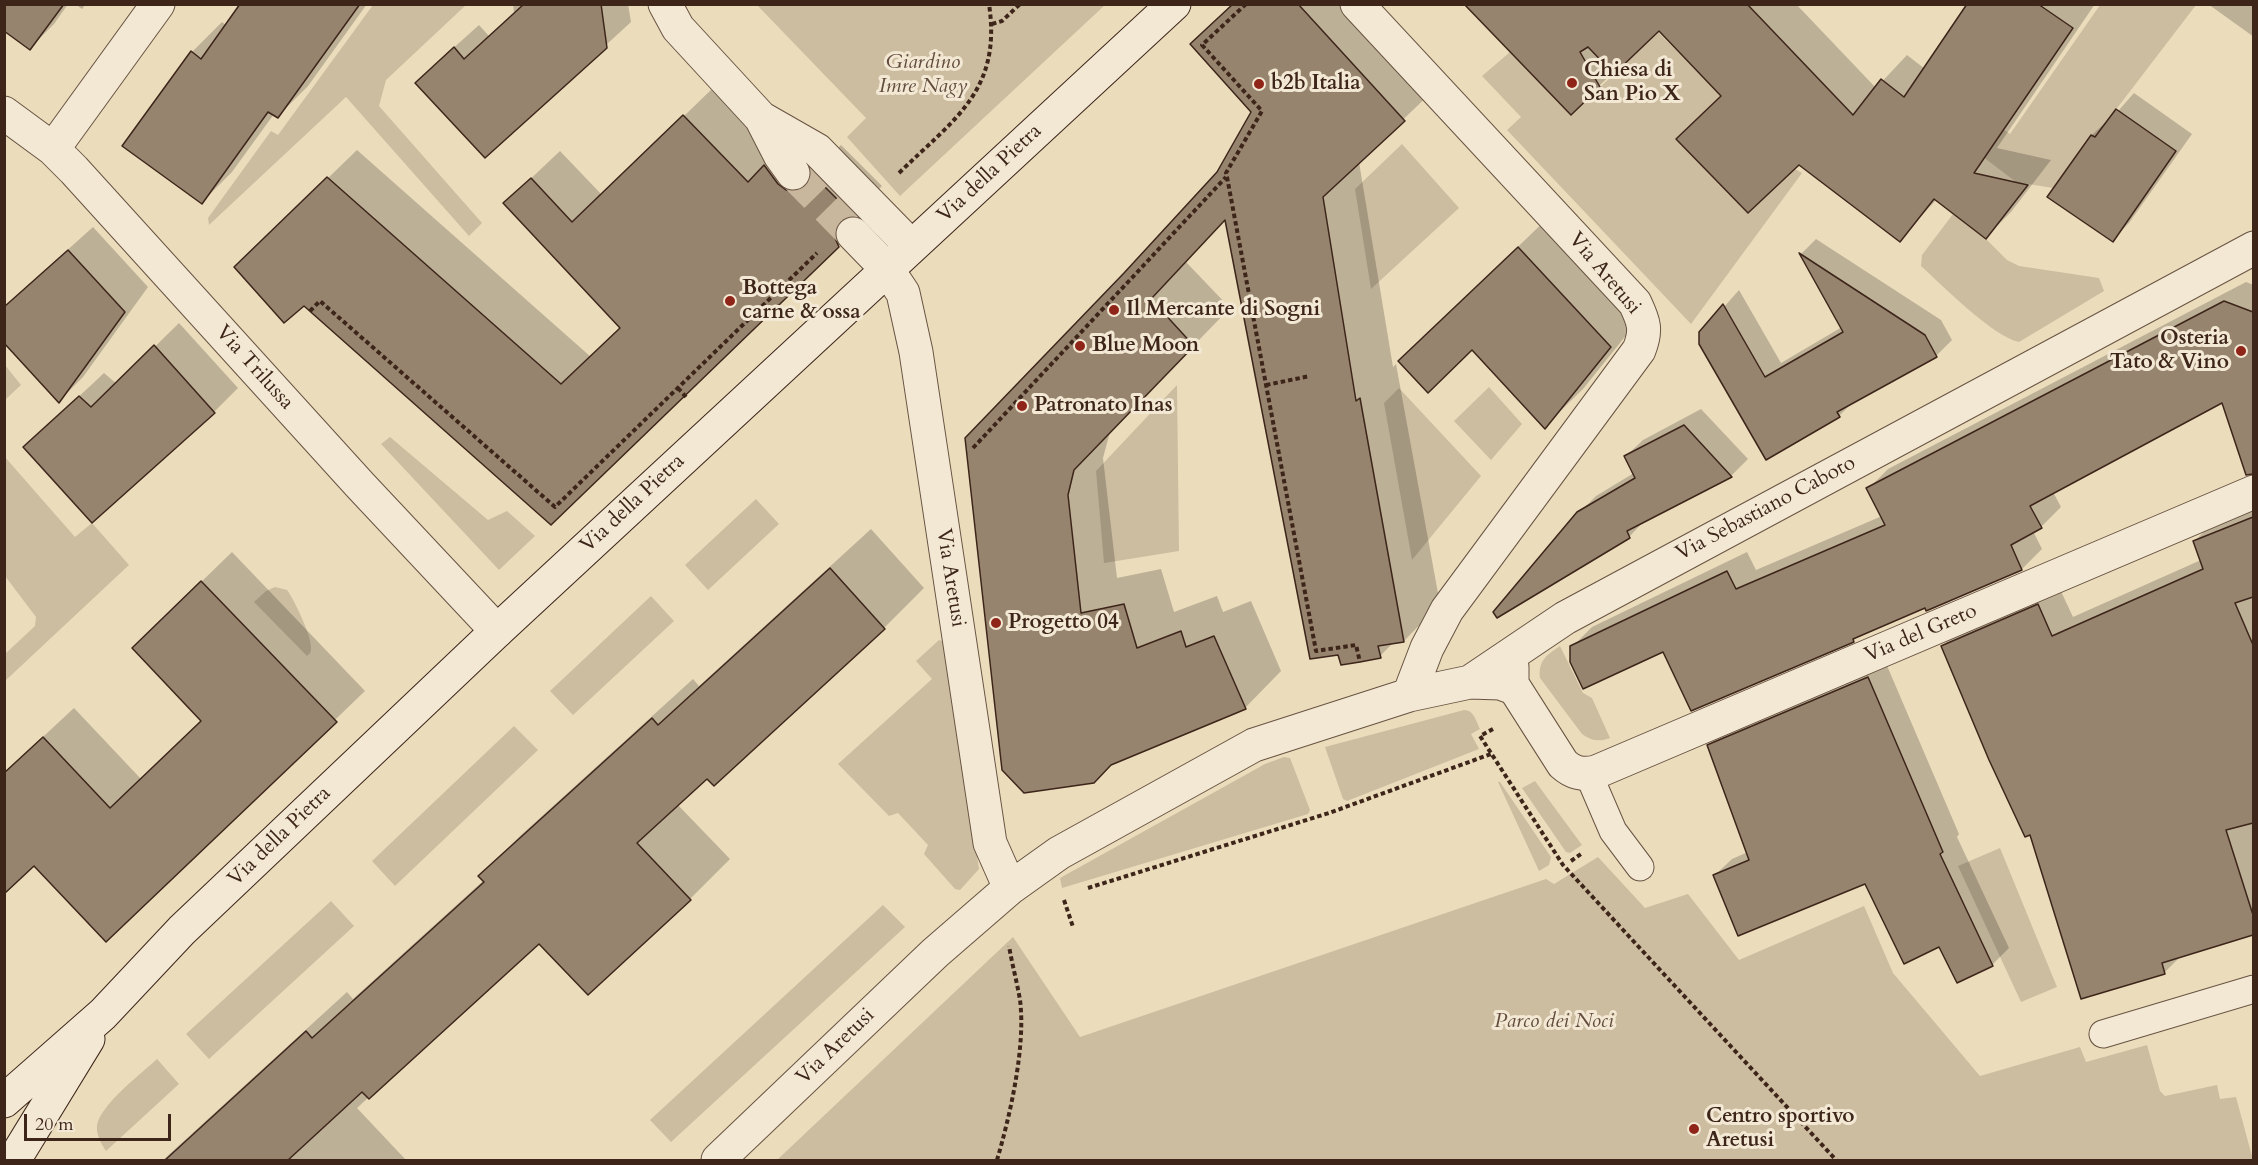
<!DOCTYPE html>
<html>
<head>
<meta charset="utf-8">
<style>
  body { margin:0 }
  #map { position:relative; width:2258px; height:1165px; overflow:hidden; background:#ebdcbc; font-family:Cardo,serif }
  canvas { display:block }
  .frame { position:absolute; inset:0; border:6px solid #3d251a; pointer-events:none }
  .scale { position:absolute; left:24px; top:1114px; width:147px; height:27px; box-sizing:border-box; border:3px solid #3d251a; border-top:0; padding-left:8px; font-size:18px; line-height:21px; white-space:nowrap; color:#3d251a; -webkit-text-stroke:4px #f2e8d3; paint-order:stroke }
</style>
</head>
<body>
<div id="map">
<canvas width="2258" height="1165"></canvas>
<div class="frame"></div>
<div class="scale">20 m</div>
</div>
<script>
const g = document.querySelector('canvas').getContext('2d');
g.lineJoin = 'round';
function fill(path, color) {
  g.fillStyle = color;
  g.fill(path, 'evenodd');
}
function stroke(path, color, width, dash) {
  g.strokeStyle = color;
  g.lineWidth = width;
  g.lineCap = dash ? 'butt' : 'round';
  g.setLineDash(dash || []);
  g.stroke(path);
}
function drawText(font, color, halo, rows, align = 'center') {
  g.font = font + ' Cardo,serif';
  g.lineWidth = 6;
  g.setLineDash([]);
  g.textBaseline = 'middle';
  g.strokeStyle = halo;
  g.fillStyle = color;
  for (const [text, x, y, turn = 0] of rows) {
    g.save();
    g.translate(x, y);
    g.rotate((+turn || 0) * Math.PI / 180);
    g.textAlign = isNaN(turn) ? turn : align;
    if (halo) g.strokeText(text, 0, 0);
    g.fillText(text, 0, 0);
    g.restore();
  }
}
const green = new Path2D(`
  M 373,5 L 466,5 L 386,80 L 379,106 L 482,223 L 469,236 L 346,97 L 209,225 L 208,218 L 271,131 L 278,135 Z
  M 757,5 L 1105,5 L 900,196 L 847,137 L 866,118 Z
  M 2100,5 L 2196,5 L 2095,137 L 2090,135 L 2053,188 L 2016,182 L 1911,102 L 1930,77 L 2010,134 Z
  M 1658,32 L 1721,96 L 1677,139 L 1748,213 L 1795,169 L 1802,173 L 1691,324 L 1507,130 L 1521,117 L 1482,76 L 1510,52 L 1571,115 Z
  M 1402,144 L 1459,208 L 1371,289 L 1355,189 Z
  M 1953,214 L 1986,239 L 2007,260 L 2019,266 L 2099,278 L 2104,291 L 2019,342 C 1992,336 1943,286 1921,266 L 1922,255 Z
  M 5,365 L 21,385 L 5,400 L 4,400 Z
  M 1177,385 L 1179,551 L 1104,563 L 1096,471 Z
  M 1489,387 L 1522,424 L 1491,460 L 1454,421 Z
  M 1399,388 L 1481,476 L 1412,560 L 1384,403 Z
  M 390,437 L 488,520 L 507,511 L 535,536 L 499,570 L 381,444 Z
  M 4,456 L 75,537 L 92,523 L 129,565 L 5,681 L 5,654 L 35,626 L 36,617 L 5,576 Z
  M 756,499 L 779,524 L 708,590 L 685,565 Z
  M 275,587 L 287,590 C 294,599 312,637 311,648 C 311,653 310,653 307,656 L 254,602 L 266,591 Z
  M 651,596 L 674,621 L 573,715 L 550,691 Z
  M 939,640 L 945,642 L 979,869 L 960,890 L 955,889 L 924,854 L 928,845 L 898,813 L 889,816 L 838,764 L 932,679 L 916,661 Z
  M 1560,646 L 1583,693 L 1592,698 L 1610,738 C 1599,742 1591,741 1582,734 L 1540,678 C 1538,660 1547,655 1560,646 Z
  M 1464,710 C 1474,710 1476,721 1480,729 L 1471,734 L 1479,749 L 1347,801 L 1343,799 L 1325,747 Z
  M 514,726 L 538,750 L 395,886 L 372,861 Z
  M 1284,757 L 1290,758 L 1310,810 L 1308,814 L 1062,888 L 1060,878 L 1265,764 Z
  M 1535,781 L 1582,845 L 1570,853 L 1566,852 L 1522,788 Z
  M 1498,782 L 1500,782 L 1551,857 L 1549,865 L 1539,871 Z
  M 2000,848 L 2057,987 L 2021,1002 L 1958,866 Z
  M 1598,857 L 1645,908 L 1688,894 L 1739,960 L 1864,906 L 1893,973 L 1980,1076 L 2080,1047 L 2086,1062 L 2147,1045 L 2160,1091 L 2165,1096 L 2217,1085 L 2220,1099 L 2236,1097 L 2253,1160 L 777,1160 L 1013,937 L 1080,1037 L 1546,879 L 1554,884 Z
  M 331,901 L 354,926 L 209,1059 L 186,1034 Z
  M 883,905 L 905,927 L 671,1142 L 650,1120 Z
  M 157,1059 L 179,1084 L 106,1151 C 101,1143 96,1135 97,1125 C 101,1104 141,1074 157,1059 Z`);
const shadow = new Path2D(`
  M 4,4 L 68,4 L 54,24 L 30,48 Z
  M 75,4 L 86,4 L 82,9 Z
  M 242,4 L 367,4 L 308,86 L 278,116 L 274,114 L 232,172 L 202,202 L 192,52 L 222,22 L 227,26 Z
  M 513,4 L 628,4 L 631,22 L 485,156 L 441,59 L 479,25 L 489,36 L 514,13 Z
  M 1232,4 L 1368,4 L 1440,84 L 1359,162 L 1393,367 L 1396,364 L 1440,604 L 1404,641 L 1394,642 L 1380,656 L 1226,219 L 1186,262 L 1230,308 L 1110,432 L 1103,458 L 1117,578 L 1161,569 L 1174,612 L 1217,596 L 1223,612 L 1251,601 L 1281,671 L 1245,708 L 1113,762 L 966,438 L 1125,274 L 1218,173 L 1253,112 L 1192,44 Z
  M 1467,4 L 1796,4 L 1876,88 L 1907,55 L 1925,69 L 1969,4 L 2095,4 L 1997,148 L 2051,160 L 2011,212 L 1986,237 L 1937,199 L 1899,240 L 1659,29 L 1599,86 Z
  M 2208,4 L 2254,4 L 2254,37 Z
  M 713,88 L 823,163 L 841,145 L 882,186 L 863,205 L 867,217 L 551,523 L 304,304 L 265,239 L 357,150 L 591,357 L 621,327 L 505,203 L 560,151 L 602,195 Z
  M 2134,93 L 2192,134 L 2129,223 L 2112,240 L 2092,135 L 2109,119 L 2110,120 Z
  M 1556,210 L 1648,308 L 1583,389 L 1545,426 L 1472,348 L 1438,324 Z
  M 93,227 L 148,287 L 83,377 L 59,401 L 4,307 Z
  M 1816,239 L 1941,320 L 1952,340 L 1936,356 L 1855,400 L 1839,416 L 1766,458 L 1701,333 L 1739,290 L 1781,363 L 1842,327 L 1801,254 Z
  M 2246,282 L 2254,285 L 2254,472 L 2247,473 L 2222,401 L 2053,492 L 2061,507 L 2041,527 L 2033,531 L 2042,549 L 2022,569 L 1925,606 L 1860,634 L 1853,641 L 1664,650 L 1572,647 L 1592,627 L 1747,552 L 1756,570 L 1882,516 L 1868,489 L 1888,469 Z
  M 179,323 L 238,388 L 214,412 L 25,447 L 104,373 L 117,384 Z
  M 1701,409 L 1748,459 L 1731,476 L 1646,519 L 1630,536 L 1497,616 L 1579,513 L 1596,496 L 1634,473 L 1626,456 L 1643,440 Z
  M 2254,506 L 2254,934 L 2182,955 L 2164,973 L 2031,833 L 1942,646 L 1963,626 L 2058,585 L 2073,617 L 2201,560 L 2194,542 L 2214,521 Z
  M 871,529 L 924,588 L 884,628 L 714,784 L 708,777 L 677,804 L 730,859 L 690,899 L 539,942 L 357,1108 L 406,1160 L 163,1160 L 347,992 L 353,999 L 484,880 L 480,876 L 520,836 L 693,679 L 699,686 Z
  M 232,552 L 365,691 L 106,940 L 4,773 L 74,708 L 141,779 L 202,720 L 164,618 Z
  M 1885,661 L 1959,834 L 1957,837 L 2009,948 L 1992,965 L 1940,945 L 1866,882 L 1715,875 L 1732,859 L 1748,852 L 1708,746 L 1725,729 Z`);
const building = new Path2D(`
  M 4,4 L 64,4 L 30,50 L 4,31 Z
  M 240,4 L 360,4 L 278,118 L 268,112 L 202,204 L 122,146 L 191,51 L 201,59 Z
  M 524,4 L 601,4 L 607,48 L 485,158 L 415,83 L 454,47 L 464,59 Z
  M 1233,4 L 1298,4 L 1405,121 L 1323,197 L 1356,401 L 1360,398 L 1404,642 L 1378,646 L 1381,658 L 1360,662 L 1341,665 L 1338,655 L 1310,659 L 1225,220 L 1151,299 L 1194,346 L 1074,470 L 1068,495 L 1081,613 L 1124,604 L 1137,648 L 1181,631 L 1186,647 L 1214,636 L 1246,709 L 1111,765 L 1094,783 L 1024,793 L 1002,770 L 965,438 L 1124,273 L 1217,172 L 1251,112 L 1190,44 Z
  M 1464,4 L 1747,4 L 1853,115 L 1881,79 L 1904,97 L 1967,4 L 2038,4 L 2073,28 L 1974,173 L 2028,185 L 1986,239 L 1934,199 L 1900,242 L 1799,165 L 1748,213 L 1676,139 L 1721,96 L 1659,31 L 1614,74 L 1588,47 L 1580,52 L 1600,87 L 1571,115 Z
  M 2116,109 L 2176,151 L 2113,242 L 2047,197 L 2091,135 L 2095,137 Z
  M 683,115 L 748,182 L 764,165 L 778,184 L 786,190 L 795,192 L 804,188 L 810,181 L 811,173 L 854,216 L 848,216 L 840,220 L 835,228 L 835,238 L 839,247 L 551,525 L 304,306 L 284,323 L 234,267 L 327,177 L 561,384 L 620,328 L 503,203 L 531,178 L 572,222 Z
  M 1518,247 L 1611,347 L 1545,429 L 1472,350 L 1428,393 L 1398,361 Z
  M 68,250 L 125,312 L 59,403 L 4,343 L 4,307 Z
  M 1799,253 L 1925,335 L 1937,357 L 1837,412 L 1840,417 L 1766,460 L 1699,344 L 1699,332 L 1723,304 L 1765,377 L 1843,332 Z
  M 2224,301 L 2253,312 L 2253,474 L 2246,475 L 2222,403 L 2030,506 L 2042,528 L 2011,545 L 2022,570 L 1926,611 L 1925,608 L 1853,639 L 1854,642 L 1691,711 L 1663,652 L 1583,689 L 1570,662 L 1570,646 L 1727,571 L 1736,589 L 1885,525 L 1866,488 Z
  M 154,345 L 215,413 L 92,523 L 23,447 L 79,396 L 91,407 Z
  M 1684,425 L 1732,477 L 1627,531 L 1630,538 L 1497,618 L 1493,612 L 1577,512 L 1635,478 L 1624,456 Z
  M 2253,517 L 2253,597 L 2235,603 L 2253,645 L 2253,823 L 2226,830 L 2253,915 L 2253,935 L 2162,963 L 2165,974 L 2081,999 L 2030,835 L 2025,837 L 1989,760 L 1941,646 L 2038,604 L 2052,636 L 2203,569 L 2193,541 Z
  M 830,568 L 885,629 L 714,786 L 707,779 L 637,843 L 691,900 L 588,995 L 539,944 L 369,1099 L 362,1092 L 287,1161 L 164,1161 L 306,1031 L 312,1038 L 484,882 L 478,876 L 652,718 L 658,725 Z
  M 201,581 L 337,722 L 106,942 L 34,866 L 4,894 L 4,773 L 43,737 L 110,808 L 201,721 L 132,648 Z
  M 1868,677 L 1943,852 L 1940,854 L 1993,966 L 1957,983 L 1939,947 L 1904,964 L 1865,884 L 1738,936 L 1713,875 L 1749,860 L 1707,745 Z`);
const streetTunnel = new Path2D(`
  M 793,173 L 853,234`);
const path = new Path2D(`
  M 1246,4 L 1202,45 L 1262,111 L 1226,173 L 1227,177 L 1316,651 L 1356,645 L 1360,662
  M 992,24 L 1002,21 L 1020,4
  M 899,173 C 954,119 1002,91 989,4
  M 310,311 L 320,301 L 555,507 L 817,253
  M 1266,385 L 1310,376
  M 678,388 L 686,397
  M 973,448 L 1226,177
  M 1493,729 L 1480,736 L 1563,865 L 1836,1160
  M 1571,861 L 1581,854
  M 1088,888 L 1329,813 L 1491,754
  M 1064,900 L 1073,927
  M 997,1160 C 1010,1116 1026,1046 1020,1000 C 1017,982 1012,964 1009,946`);
const lane = new Path2D(`
  M 1588,773 L 1613,831 L 1640,867
  M 2103,1034 L 2254,989`);
const street = new Path2D(`
  M 665,4 L 678,28 L 761,118 L 817,150 L 911,246
  M 1357,4 L 1635,303 C 1644,322 1647,330 1639,350 L 1447,610 L 1427,648 L 1409,695
  M 4,113 L 53,149 L 74,170 L 360,485 L 497,631
  M 761,118 L 780,155 L 793,173
  M 53,149 L 158,4
  M 853,234 L 887,269 L 903,293 L 916,352 L 990,843 L 1010,888
  M 1512,667 L 1512,684 L 1563,764 C 1573,773 1582,775 1596,772 L 2254,492
  M 1470,682 L 1565,618 L 2254,248
  M 718,1160 L 935,953 L 1010,888 L 1059,853 L 1254,745 L 1409,695 L 1470,682 L 1500,683 L 1514,688`);
const secondary = new Path2D(`
  M 4,1101 L 103,1014 L 182,930 L 497,631 L 1174,4
  M 14,1160 L 88,1039`);
const markers = [
  [1572,83,6,"#8f2418"],
  [1259,84,6,"#8f2418"],
  [730,301,6,"#8f2418"],
  [1114,310,6,"#8f2418"],
  [1080,346,6,"#8f2418"],
  [2241,351,6,"#8f2418"],
  [1022,406,6,"#8f2418"],
  [996,623,6,"#8f2418"],
  [1694,1129,6,"#8f2418"]
];
const parkNames = [
  ["Giardino",923,63],
  ["Imre Nagy",923,87],
  ["Parco dei Noci",1554,1022]
];
const poiNames = [
  ["Chiesa di",1584,71],
  ["San Pio X",1584,95],
  ["b2b Italia",1271,84],
  ["Bottega",742,289],
  ["carne & ossa",742,313],
  ["Il Mercante di Sogni",1126,310],
  ["Osteria",2229,339,"right"],
  ["Tato & Vino",2229,363,"right"],
  ["Blue Moon",1092,346],
  ["Patronato Inas",1034,406],
  ["Progetto 04",1008,623],
  ["Centro sportivo",1706,1117],
  ["Aretusi",1706,1141]
];
const streetNames = [
  ["Via della Pietra",990,174,-43],
  ["Via Aretusi",1604,274,50],
  ["Via Trilussa",254,368,48],
  ["Via della Pietra",633,504,-43],
  ["Via Sebastiano Caboto",1766,509,-28],
  ["Via Aretusi",950,578,81],
  ["Via del Greto",1921,634,-23],
  ["Via della Pietra",280,837,-44],
  ["Via Aretusi",836,1047,-44]
];
fill(green, '#cdbda0');
fill(shadow, '#0003');
fill(building, '#97846e');
stroke(building, '#3d251a', 1.5);
stroke(streetTunnel, '#c8b79c', 33, [33, 16]);
stroke(lane, '#685342', 29);
stroke(street, '#685342', 35);
stroke(secondary, '#3d251a', 35);
stroke(path, '#3d251a', 4, [4.5, 3]);
stroke(lane, '#f2e8d3', 27);
stroke(street, '#f2e8d3', 33);
stroke(secondary, '#f2e8d3', 33);
for (const [x, y, r, color] of markers) {
  const dot = new Path2D();
  dot.arc(x, y, r, 0, 2 * Math.PI);
  g.fillStyle = color;
  g.fill(dot);
  stroke(dot, '#f2e8d3', 2);
}
drawText('italic 21px', '#614b3c', '#f2e8d3', parkNames);
drawText('bold 21px', '#3d251a', '#f2e8d3', poiNames, 'left');
drawText('21px', '#3d251a', '#f2e8d3', streetNames);
</script>
</body>
</html>
